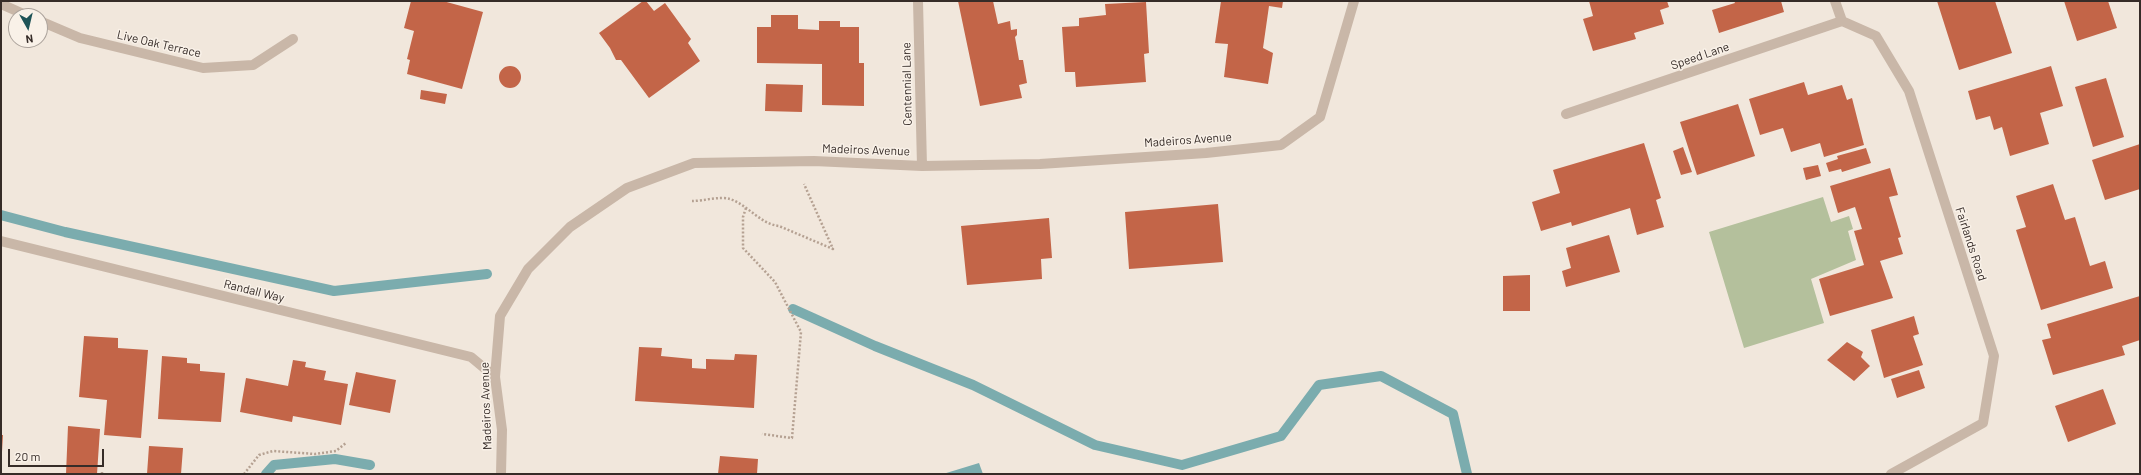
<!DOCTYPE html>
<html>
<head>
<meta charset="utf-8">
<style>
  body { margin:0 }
  #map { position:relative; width:2141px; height:475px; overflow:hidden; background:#f1e7dc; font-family:Barlow,sans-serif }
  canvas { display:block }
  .frame { position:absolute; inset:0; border:2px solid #362c28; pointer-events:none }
  .north { position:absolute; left:8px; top:8px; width:40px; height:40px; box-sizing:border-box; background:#f9f1e8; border:1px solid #aba29b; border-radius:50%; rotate:172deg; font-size:11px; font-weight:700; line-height:16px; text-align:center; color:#362c28 }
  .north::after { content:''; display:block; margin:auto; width:14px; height:18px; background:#1e5357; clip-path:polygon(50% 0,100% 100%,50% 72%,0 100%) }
  .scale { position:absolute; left:8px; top:449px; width:96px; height:18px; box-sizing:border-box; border:2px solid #362c28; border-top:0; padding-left:5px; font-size:12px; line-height:14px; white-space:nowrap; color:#362c28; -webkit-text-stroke:3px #f9f1e8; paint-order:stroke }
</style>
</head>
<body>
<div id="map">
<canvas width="2141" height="475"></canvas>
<div class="frame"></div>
<div class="north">N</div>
<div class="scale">20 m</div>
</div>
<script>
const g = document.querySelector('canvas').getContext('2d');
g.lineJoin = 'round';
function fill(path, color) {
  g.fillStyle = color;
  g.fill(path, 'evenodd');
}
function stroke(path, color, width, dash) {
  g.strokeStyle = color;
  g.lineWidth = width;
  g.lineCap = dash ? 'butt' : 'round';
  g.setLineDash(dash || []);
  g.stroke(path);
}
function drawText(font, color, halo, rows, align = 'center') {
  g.font = font + ' Barlow,sans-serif';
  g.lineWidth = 3;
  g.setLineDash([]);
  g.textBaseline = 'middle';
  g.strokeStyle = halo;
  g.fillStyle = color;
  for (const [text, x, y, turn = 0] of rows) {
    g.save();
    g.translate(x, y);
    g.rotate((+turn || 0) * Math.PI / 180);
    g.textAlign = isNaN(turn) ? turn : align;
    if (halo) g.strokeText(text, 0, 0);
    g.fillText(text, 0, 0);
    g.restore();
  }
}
const green = new Path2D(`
  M 1823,197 L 1831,222 L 1849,216 L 1853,229 L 1848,231 L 1856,260 L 1811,279 L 1824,323 L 1744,348 L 1709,232 Z`);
const water = new Path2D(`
  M 979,463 L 983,474 L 943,474 Z`);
const stream = new Path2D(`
  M 1,215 L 65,232 L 334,291 L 487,274
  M 793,309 L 875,346 L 973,385 L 1095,445 L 1182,465 L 1281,436 L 1319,385 L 1381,376 L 1453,414 L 1467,474
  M 266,474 L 274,465 L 335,459 L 370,465`);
const building = new Path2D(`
  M 411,1 L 443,1 L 483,12 L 462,89 L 407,74 L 410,60 L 407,59 L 414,31 L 404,28 Z
  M 643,1 L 646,1 L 654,11 L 665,3 L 691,39 L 688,43 L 700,61 L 649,98 L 621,60 L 616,60 L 610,48 L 599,33 Z
  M 958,1 L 993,1 L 998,24 L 1010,21 L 1011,30 L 1017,29 L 1017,35 L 1015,37 L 1019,60 L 1023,60 L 1027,83 L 1019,85 L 1022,98 L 980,106 Z
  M 1221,1 L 1283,1 L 1282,8 L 1269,6 L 1263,48 L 1273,53 L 1268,84 L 1224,77 L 1228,44 L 1215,43 Z
  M 1589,1 L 1667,1 L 1669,7 L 1660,10 L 1664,24 L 1634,33 L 1636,39 L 1593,51 L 1583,19 L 1593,16 Z
  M 1734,1 L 1781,1 L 1784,12 L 1719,33 L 1712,10 L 1735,3 Z
  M 1937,1 L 1995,1 L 2012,53 L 1959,70 Z
  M 2064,1 L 2108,1 L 2117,28 L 2077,41 Z
  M 1146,2 L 1149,53 L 1144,54 L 1146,82 L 1076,87 L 1075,72 L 1065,72 L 1062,27 L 1079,26 L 1079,18 L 1106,15 L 1105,4 Z
  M 771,15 L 798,15 L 798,29 L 819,30 L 819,21 L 840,21 L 840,27 L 859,27 L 859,63 L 864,63 L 864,106 L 822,105 L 822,64 L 757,63 L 757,27 L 771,27 Z
  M499 77a11 11 0 1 1 22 0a11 11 0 1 1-22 0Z
  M 2051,66 L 2063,106 L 2040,113 L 2049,144 L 2010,156 L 2002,127 L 1994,130 L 1990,116 L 1976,120 L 1968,91 Z
  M 2106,78 L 2124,137 L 2093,147 L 2075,87 Z
  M 1804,82 L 1808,95 L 1842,85 L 1847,100 L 1852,98 L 1864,145 L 1824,157 L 1820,143 L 1791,152 L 1783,128 L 1760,135 L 1749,99 Z
  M 766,84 L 803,85 L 802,112 L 765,111 Z
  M 421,90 L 447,94 L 445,104 L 420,99 Z
  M 1738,104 L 1755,156 L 1697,175 L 1680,122 Z
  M 1644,143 L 1661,198 L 1656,200 L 1664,227 L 1637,235 L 1630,208 L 1572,226 L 1571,222 L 1541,231 L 1532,202 L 1560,193 L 1553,170 Z
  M 2140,144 L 2140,189 L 2105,200 L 2092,160 Z
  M 1683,147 L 1692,172 L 1681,175 L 1673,151 Z
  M 1866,148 L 1871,163 L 1842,172 L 1841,169 L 1829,172 L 1826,163 L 1838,159 L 1837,156 Z
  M 1818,165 L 1821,176 L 1806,180 L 1803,168 Z
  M 1890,168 L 1898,195 L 1889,197 L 1901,237 L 1898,238 L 1903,254 L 1880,261 L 1893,298 L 1830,316 L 1819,279 L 1864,265 L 1854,231 L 1862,229 L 1855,207 L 1838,213 L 1830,186 Z
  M 2053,184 L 2065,220 L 2075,217 L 2090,266 L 2105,261 L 2113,288 L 2041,310 L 2016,230 L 2026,227 L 2016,196 Z
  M 1218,204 L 1223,262 L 1129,269 L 1125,212 Z
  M 1049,218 L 1052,258 L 1041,259 L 1042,279 L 967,285 L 961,226 Z
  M 1609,235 L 1620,272 L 1566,287 L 1562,271 L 1571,268 L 1566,248 Z
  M 1530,275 L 1530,311 L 1503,311 L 1503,276 Z
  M 2140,296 L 2140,340 L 2122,346 L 2125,355 L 2053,375 L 2042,340 L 2051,338 L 2047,324 Z
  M 1914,316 L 1919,334 L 1913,336 L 1923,365 L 1884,378 L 1871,330 Z
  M 84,336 L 118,338 L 118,348 L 148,350 L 141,438 L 104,435 L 107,400 L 79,397 Z
  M 1847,342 L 1863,352 L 1861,357 L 1870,366 L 1854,381 L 1827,360 Z
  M 639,347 L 662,348 L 661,356 L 692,359 L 692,368 L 706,369 L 706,359 L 734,360 L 735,354 L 757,355 L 754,408 L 635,401 Z
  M 162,356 L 187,358 L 187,363 L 200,364 L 200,371 L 225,373 L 221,422 L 158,419 Z
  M 293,360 L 306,362 L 305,367 L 326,371 L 324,380 L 348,384 L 341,425 L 293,416 L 292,422 L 240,412 L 246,378 L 288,386 Z
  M 1919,370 L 1925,388 L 1897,398 L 1891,379 Z
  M 356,372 L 396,380 L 390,413 L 349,405 Z
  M 2103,389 L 2116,424 L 2068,442 L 2055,406 Z
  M 68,426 L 100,429 L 97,474 L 66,474 Z
  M 1,435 L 3,435 L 2,452 L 1,452 Z
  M 149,446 L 183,448 L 181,474 L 147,474 Z
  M 720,456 L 758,459 L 757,474 L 718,474 Z`);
const path = new Path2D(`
  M 692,201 C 703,201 720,196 730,199 C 748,205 760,224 779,226 L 833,249 L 804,184
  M 746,208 L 743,217 L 743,248 L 775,282 L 801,332 L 792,438 L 762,434
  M 102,474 L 102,472
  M 244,474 L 259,455 L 273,451 L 315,454 L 336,451 L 346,443`);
const street = new Path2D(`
  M 918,1 L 922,166
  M 1835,1 L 1842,21 L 1876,36 L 1909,91 L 1994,356 L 1983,423 L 1891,474
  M 1,4 L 28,16
  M 40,21 L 80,38 L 203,68 L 253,65 L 293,39
  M 1566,114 L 1842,21
  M 1,241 L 471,357 L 495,377
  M 501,474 L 502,430 L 495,377 L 500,316 L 528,269 L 570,227 L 627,188 L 694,163 L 814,161 L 922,166 L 1040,164 L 1206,153 L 1281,145 L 1320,117 L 1354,1`);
const streetNames = [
  ["Live Oak Terrace",159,44,13],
  ["Speed Lane",1700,56,-19],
  ["Centennial Lane",907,84,-91],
  ["Madeiros Avenue",1188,140,-4],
  ["Madeiros Avenue",866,150,2],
  ["Fairlands Road",1971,244,72],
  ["Randall Way",254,291,14],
  ["Madeiros Avenue",486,406,-92]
];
fill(green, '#b4c09c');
fill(water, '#7bacae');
stroke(stream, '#7bacae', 10);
fill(building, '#c36548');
stroke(path, '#b5a192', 2.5, [2, 2]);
stroke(street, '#c9b7a8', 10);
drawText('12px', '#362c28', '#f9f1e8', streetNames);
</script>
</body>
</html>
